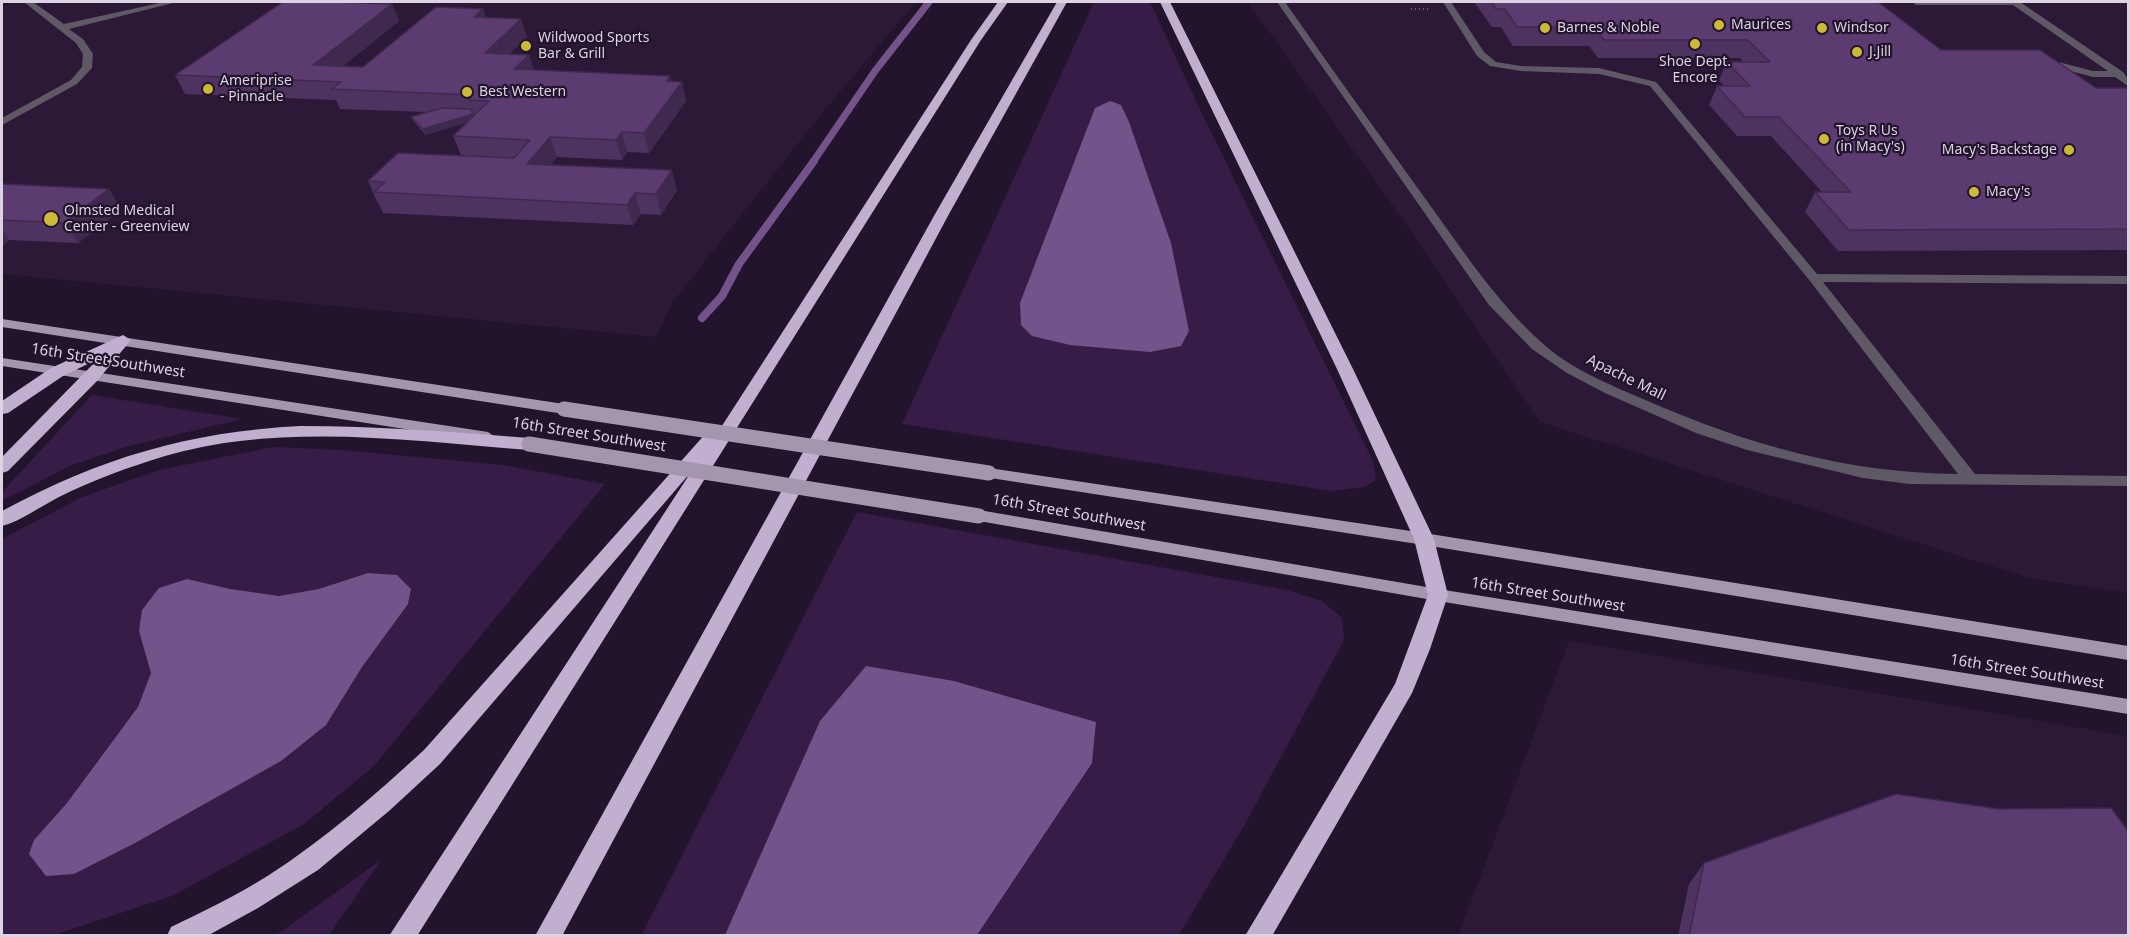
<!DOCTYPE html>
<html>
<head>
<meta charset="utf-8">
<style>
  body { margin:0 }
  #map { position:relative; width:2130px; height:937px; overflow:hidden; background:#22142c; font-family:"Noto Sans",sans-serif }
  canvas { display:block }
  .frame { position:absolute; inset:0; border:3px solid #dcd3e3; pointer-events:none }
</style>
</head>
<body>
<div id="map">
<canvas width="2130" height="937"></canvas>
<div class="frame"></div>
</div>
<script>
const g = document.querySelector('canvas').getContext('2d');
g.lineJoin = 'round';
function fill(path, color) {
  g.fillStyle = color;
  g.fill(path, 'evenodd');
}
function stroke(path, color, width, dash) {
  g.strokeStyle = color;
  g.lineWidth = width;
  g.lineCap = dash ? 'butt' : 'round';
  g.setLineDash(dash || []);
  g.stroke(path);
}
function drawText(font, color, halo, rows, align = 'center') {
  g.font = font + ' "Noto Sans",sans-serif';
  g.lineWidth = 4.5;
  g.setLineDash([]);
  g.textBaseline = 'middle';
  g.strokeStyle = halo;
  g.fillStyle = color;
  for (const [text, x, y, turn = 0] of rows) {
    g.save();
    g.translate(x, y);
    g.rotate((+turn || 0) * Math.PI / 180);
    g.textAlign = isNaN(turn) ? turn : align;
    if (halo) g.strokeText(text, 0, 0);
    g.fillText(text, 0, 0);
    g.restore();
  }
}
const built = new Path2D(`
  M 19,2 L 916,2 L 822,113 L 672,303 L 656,337 L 2,274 L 2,6 Z
  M 1248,2 L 2128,2 L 2128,593 L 2029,578 L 1540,422 L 1417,240 Z
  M 1569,641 L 2128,736 L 2128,935 L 1458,936 Z`);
const green = new Path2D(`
  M 1094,2 L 1150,2 L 1206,122 L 1373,461 L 1376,480 L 1365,487 L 1332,491 L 902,424 Z
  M 92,395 L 242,419 L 129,446 L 72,465 L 2,501 L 2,492 Z
  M 273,447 L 342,450 L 503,465 L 605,484 L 374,766 L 304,824 L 172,896 L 54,935 L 2,936 L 2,539 L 82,497 L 159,470 Z
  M 857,512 L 1287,590 L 1322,601 L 1342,618 L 1344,640 L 1245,824 L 1179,935 L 641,936 Z
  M 381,860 L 329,935 L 275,935 L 282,931 Z`);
const water = new Path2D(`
  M 1110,101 L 1121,105 L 1129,122 L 1171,243 L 1189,331 L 1181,346 L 1150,352 L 1070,345 L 1032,336 L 1021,325 L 1020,303 L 1095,108 Z
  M 368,573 L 397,575 L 411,589 L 408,604 L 362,667 L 326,725 L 281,761 L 135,843 L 74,874 L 46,876 L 29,854 L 34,840 L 67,803 L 138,707 L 151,673 L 139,631 L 142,610 L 159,588 L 187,579 L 230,589 L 279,596 L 319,589 Z
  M 866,666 L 954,681 L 1096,722 L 1092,763 L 977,935 L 725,935 L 820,721 Z`);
const streamFar1 = new Path2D(`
  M 813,162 L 875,71 L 929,2`);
const stream = new Path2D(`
  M 702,318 L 722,296 L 739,264 L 814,161`);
const path = new Path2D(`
  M 1411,9 L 1428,9
  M 1664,68 L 1675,58`);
const minor = new Path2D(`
  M 24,2 L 33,2 L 64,24 L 164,2 L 177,2 L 69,29 L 83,39 L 93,54 L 92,68 L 77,84 L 2,125 L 2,118 L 71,80 L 82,67 L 83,54 L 76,43 Z
  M 1277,2 L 1285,2 C 1333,71 1383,140 1432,208 C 1466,255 1498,303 1541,342 C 1569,368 1608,384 1643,399 C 1746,444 1845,473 1958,474 L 1810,281 L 1650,86 L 1599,74 L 1521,71 L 1490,66 L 1477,56 L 1443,2 L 1451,2 L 1484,52 L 1496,62 L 1521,66 L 1599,68 L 1656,82 L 1817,274 L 2128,276 L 2128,284 L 1823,282 L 1975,474 L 2128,476 L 2128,486 L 1909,484 L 1863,478 L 1747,450 L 1696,433 L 1605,393 L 1567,373 L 1532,349 L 1489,305 Z
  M 1912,2 L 2020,2 L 2123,72 L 2128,79 L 2128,86 L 2115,77 L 2093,77 L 2040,63 L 2040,59 L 2043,58 L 2093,71 L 2108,71 L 2013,5 L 1916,5 Z`);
const major = new Path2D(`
  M 2,319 L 564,404 L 571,409 L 564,414 L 2,327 Z
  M 2,358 L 488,432 L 495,437 L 488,442 L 2,366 Z
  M 989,468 L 1424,533 L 2128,646 L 2128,660 L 1424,545 L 984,477 L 981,473 L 984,469 Z
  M 979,510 L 1438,589 L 2128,699 L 2128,714 L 1438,601 L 973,520 L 971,516 L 973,512 Z`);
const highway = new Path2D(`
  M 998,2 L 1008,2 L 981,40 L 417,936 L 389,936 L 691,472 L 440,764 L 389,811 L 318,870 L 258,908 L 207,936 L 167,936 L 171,927 C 204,911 238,895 269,875 C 325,839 375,795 424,750 L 707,432 L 718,432 L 971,40 Z
  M 1057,2 L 1067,2 L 949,214 L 562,936 L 535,936 L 935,214 Z
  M 1160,2 L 1170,2 L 1353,369 L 1434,539 L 1448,595 L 1430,649 L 1412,693 L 1272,936 L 1245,936 L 1395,684 L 1428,595 L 1414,539 L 1337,369 Z
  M 123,335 L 131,340 L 97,381 L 8,471 L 2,473 L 2,457 L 98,359 L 63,376 L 8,413 L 2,414 L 2,401 L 51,368 Z
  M 300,426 C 377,426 453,432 529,438 L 535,440 L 538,444 L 535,448 L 529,450 C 410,441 282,422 165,456 C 129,467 93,480 59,497 C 41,506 21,521 2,526 L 2,511 C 100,458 188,432 300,426 Z`);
const majorBridge = new Path2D(`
  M 564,409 L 989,473
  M 529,444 L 979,516`);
const wall = new Path2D(`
  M 1474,2 L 1878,2 L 1941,50 L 2096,88 L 2128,88 L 2128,250 L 1838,251 L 1805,212 L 1815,192 L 1822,192 L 1771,136 L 1737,136 L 1709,105 L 1717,86 L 1724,86 L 1719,80 L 1727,62 L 1743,62 L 1740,58 L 1598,58 L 1589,46 L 1513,46 L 1501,27 L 1492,27 Z
  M 392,4 L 399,21 L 343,66 L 363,67 L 483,9 L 486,17 L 527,37 L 509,54 L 534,70 L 682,82 L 686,101 L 649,153 L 627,152 L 622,160 L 557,157 L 550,165 L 677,190 L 661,215 L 641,214 L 633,225 L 383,213 L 378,202 L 377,202 L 368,181 L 461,155 L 453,136 L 467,122 L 426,135 L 414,122 L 411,117 L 426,112 L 340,109 L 336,100 L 185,94 L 175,75 Z
  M 2,184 L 109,189 L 121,210 L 78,243 L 9,240 L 2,246 Z
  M 1704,863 L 2128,936 L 1678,936 L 1689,884 Z`);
const shadedWall = new Path2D(`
  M 392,4 L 399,21 L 324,81 L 313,65 Z
  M 483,9 L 489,27 L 474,17 Z
  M 521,19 L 527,37 L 491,71 L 485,53 Z
  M 529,55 L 535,73 L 514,69 Z
  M 670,76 L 674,92 L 682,82 L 686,101 L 649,153 L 644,133 L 666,81 Z
  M 473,114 L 475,120 L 426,135 L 423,129 Z
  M 622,132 L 627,152 L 622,160 L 616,140 Z
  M 550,137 L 557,157 L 534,184 L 527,164 Z
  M 672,170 L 677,190 L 661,215 L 656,194 Z
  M 109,189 L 121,210 L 78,243 L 64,223 Z
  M 635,193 L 641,214 L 633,225 L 627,205 Z
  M 2,229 L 9,240 L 2,246 Z`);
const building = new Path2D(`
  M 283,2 L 335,2 L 392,4 L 313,65 L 363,67 L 436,7 L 483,9 L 474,17 L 521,19 L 485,53 L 529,55 L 514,69 L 670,76 L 666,81 L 682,82 L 644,133 L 622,132 L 616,140 L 550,137 L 527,164 L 672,170 L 656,194 L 635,193 L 627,205 L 374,192 L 385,182 L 368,181 L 398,153 L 514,158 L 530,140 L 453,136 L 489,101 L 468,100 L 473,95 L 331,89 L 341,82 L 175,75 Z
  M 1491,2 L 1878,2 L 1941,50 L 2040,50 L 2096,88 L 2128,88 L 2128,229 L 1849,230 L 1815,192 L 1851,192 L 1779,117 L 1745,117 L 1717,86 L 1750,86 L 1727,62 L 1770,62 L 1748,40 L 1604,40 L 1594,27 L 1517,27 L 1505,9 L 1496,9 Z
  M 442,108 L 471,109 L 473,114 L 423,129 L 411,117 Z
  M 2,184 L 109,189 L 64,223 L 2,220 Z
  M 1896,794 L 1999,809 L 2111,808 L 2128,831 L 2128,936 L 1689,936 L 1704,863 Z`);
const markers = [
  [1719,25,6,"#ccb939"],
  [1545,28,6,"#ccb939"],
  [1822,28,6,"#ccb939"],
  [1695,44,6,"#ccb939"],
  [526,46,6,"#ccb939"],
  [1857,52,6,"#ccb939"],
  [208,89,6,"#ccb939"],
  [467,92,6,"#ccb939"],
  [1824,139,6,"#ccb939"],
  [2069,150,6,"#ccb939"],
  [1974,192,6,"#ccb939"],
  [51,219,8,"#ccb939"]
];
const farPoinames = [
  ["Maurices",1731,25],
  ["Barnes & Noble",1557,28],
  ["Windsor",1834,28],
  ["Wildwood Sports",538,38],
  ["Bar & Grill",538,54],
  ["J.Jill",1869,52],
  ["Shoe Dept.",1695,62,"center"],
  ["Encore",1695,78,"center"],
  ["Ameriprise",220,81],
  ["- Pinnacle",220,97],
  ["Best Western",479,92],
  ["Toys R Us",1836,131],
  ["(in Macy's)",1836,147],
  ["Macy's Backstage",2057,150,"right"],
  ["Macy's",1986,192],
  ["Olmsted Medical",64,211],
  ["Center - Greenview",64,227]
];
const streetNames = [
  ["16th Street Southwest",108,361,9],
  ["Apache Mall",1626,378,26],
  ["16th Street Southwest",589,435,9],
  ["16th Street Southwest",1069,513,10],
  ["16th Street Southwest",1548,595,9],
  ["16th Street Southwest",2027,672,9]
];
fill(built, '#2b1937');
fill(green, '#361c46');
fill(water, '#74538a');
stroke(streamFar1, '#74538a', 7);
stroke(stream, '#74538a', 8);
stroke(path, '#685c71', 2, [1, 3]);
fill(minor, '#5f5865');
fill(major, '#a596b0');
fill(highway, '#c1afcf');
stroke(majorBridge, '#a596b0', 15);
fill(wall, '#4e3360');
fill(shadedWall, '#40294e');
fill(building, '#5b3b70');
stroke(building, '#40294e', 1.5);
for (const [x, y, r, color] of markers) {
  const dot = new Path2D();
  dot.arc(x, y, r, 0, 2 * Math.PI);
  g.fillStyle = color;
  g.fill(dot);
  stroke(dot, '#22142c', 2);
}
drawText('14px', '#dcd3e3', '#22142c', farPoinames, 'left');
drawText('15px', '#dcd3e3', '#22142c', streetNames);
</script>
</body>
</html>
